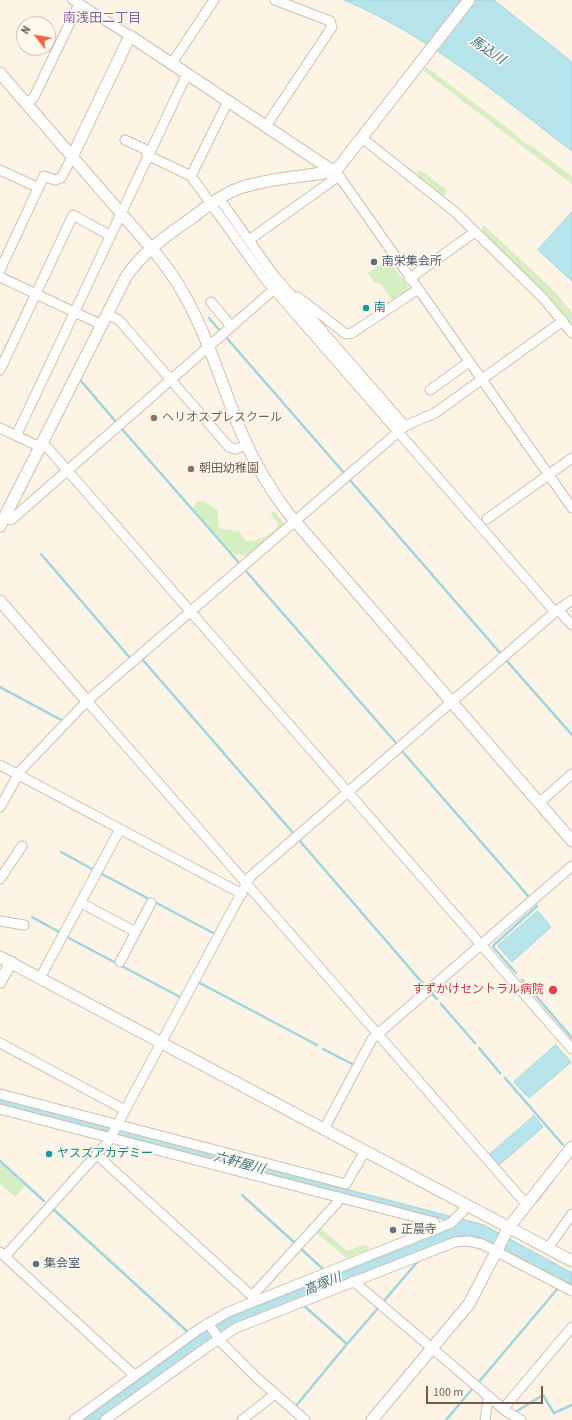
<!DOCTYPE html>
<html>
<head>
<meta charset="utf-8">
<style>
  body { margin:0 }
  #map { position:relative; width:572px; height:1420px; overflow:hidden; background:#fef4e5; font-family:"Source Sans 3",sans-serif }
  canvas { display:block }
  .north { position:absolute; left:16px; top:16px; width:40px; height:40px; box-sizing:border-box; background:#fff8ee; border:1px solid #cab8ab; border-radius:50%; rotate:301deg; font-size:11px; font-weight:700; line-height:16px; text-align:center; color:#7b5947 }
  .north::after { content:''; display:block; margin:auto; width:14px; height:18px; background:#f5643e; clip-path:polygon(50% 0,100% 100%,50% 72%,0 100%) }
  .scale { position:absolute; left:426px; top:1386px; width:117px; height:18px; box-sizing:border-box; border:2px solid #7b5947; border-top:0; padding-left:5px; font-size:12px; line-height:14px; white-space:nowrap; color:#7b5947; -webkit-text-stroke:3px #fff8ee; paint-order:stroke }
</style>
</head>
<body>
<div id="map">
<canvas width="572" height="1420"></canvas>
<div class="north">N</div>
<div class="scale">100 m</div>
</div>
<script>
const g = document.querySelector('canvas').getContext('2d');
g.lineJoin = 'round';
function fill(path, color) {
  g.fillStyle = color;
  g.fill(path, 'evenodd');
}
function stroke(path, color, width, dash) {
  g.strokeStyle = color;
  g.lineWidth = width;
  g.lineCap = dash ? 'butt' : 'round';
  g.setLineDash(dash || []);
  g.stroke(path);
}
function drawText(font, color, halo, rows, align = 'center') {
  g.font = font + ' "Source Sans 3","Noto Sans JP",sans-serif';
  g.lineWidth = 3.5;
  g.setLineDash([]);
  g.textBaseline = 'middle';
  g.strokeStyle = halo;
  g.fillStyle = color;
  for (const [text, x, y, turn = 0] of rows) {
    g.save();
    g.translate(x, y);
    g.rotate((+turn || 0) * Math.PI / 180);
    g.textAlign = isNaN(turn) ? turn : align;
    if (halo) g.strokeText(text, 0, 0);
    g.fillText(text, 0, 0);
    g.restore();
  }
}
const green = new Path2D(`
  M 426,67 L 514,133 L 523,142 L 532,146 L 572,177 L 572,184 L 425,72 L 424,70 Z
  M 420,170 L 446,189 L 446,195 L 441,196 L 418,177 L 417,171 Z
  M 485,226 L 552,289 L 572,312 L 572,326 L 546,295 L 483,234 L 482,227 Z
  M 388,259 L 409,288 L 408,290 L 392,300 L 381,284 L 375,283 L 368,273 Z
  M 201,501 L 204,501 L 218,511 L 218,526 L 221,529 L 239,531 L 246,541 C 258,541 273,536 278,524 L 271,515 L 272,512 L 275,512 L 285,525 L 250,556 L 235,554 L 229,550 L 193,509 L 195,503 Z
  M 0,1163 L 25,1186 L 15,1197 L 0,1184 Z
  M 319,1227 L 347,1251 L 364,1245 L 369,1247 L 368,1250 L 346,1258 L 317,1233 L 316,1231 Z`);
const water = new Path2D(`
  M 344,0 L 494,0 L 572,62 L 572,151 C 499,96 428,35 344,0 Z
  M 572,212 L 572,281 L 538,250 Z
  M 538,911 L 551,927 L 512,962 L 498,946 Z
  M 556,1045 L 571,1062 L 529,1098 L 514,1082 Z
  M 0,1099 L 484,1225 L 572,1273 L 572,1285 L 485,1240 L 471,1235 L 457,1236 L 234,1324 L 207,1341 L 98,1420 L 84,1420 L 202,1334 L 231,1317 L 440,1234 L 456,1225 L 446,1220 L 0,1104 Z
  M 534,1116 L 543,1127 L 499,1165 L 490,1154 Z`);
const stream = new Path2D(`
  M 209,318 L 221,332
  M 225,336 L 345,474
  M 81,381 L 116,422
  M 121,428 L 241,565
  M 349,479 L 501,654
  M 41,554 L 131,659
  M 245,570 L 397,744
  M 142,659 L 294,834
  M 506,660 L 572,735
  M 0,687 L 63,721
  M 402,751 L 529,897
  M 299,840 L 426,987
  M 61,852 L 94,870
  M 100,873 L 215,934
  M 32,917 L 61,933
  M 67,937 L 180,997
  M 516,973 L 493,947 L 494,945 L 537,906
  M 522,980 L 534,994
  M 198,982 L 317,1045
  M 431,993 L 437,999
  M 536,996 L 572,1038
  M 441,1004 L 475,1043
  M 479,1048 L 500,1073
  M 323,1049 L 354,1065
  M 505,1078 L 563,1145
  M 0,1161 L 44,1201
  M 242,1195 L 296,1244
  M 535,1203 L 553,1180
  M 53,1209 L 189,1333
  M 300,1248 L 324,1270
  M 383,1302 L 418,1261
  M 347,1344 L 379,1307
  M 478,1383 L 559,1287
  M 297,1408 L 295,1407 L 347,1344 L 302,1304
  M 517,1411 L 543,1395 L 554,1413 L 572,1405
  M 446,1420 L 473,1388`);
const minor = new Path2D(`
  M 73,0 L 130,36
  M 172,63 L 214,0
  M 27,104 L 34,97 L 79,4
  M 266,126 L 332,27 L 330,21 L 275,0
  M 362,138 L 455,212 L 543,298 L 572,333
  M 125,140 L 149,151
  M 147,155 L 191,176 L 228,101
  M 0,170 L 39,188
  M 333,171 L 339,176 L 572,508
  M 191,176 L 265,279 L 555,612
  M 219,198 L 272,273 L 405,426
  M 249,240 L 339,176
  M 0,270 L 44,176 L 55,180 L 61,178 L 72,157
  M 0,277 L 102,325
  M 409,279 L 475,232
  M 298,297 L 346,334 L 352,333 L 417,290
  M 211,302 L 231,326
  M 107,314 L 119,320 L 229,447 L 235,449 L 247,445
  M 0,370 L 73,215 L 111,236
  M 430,390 L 469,362
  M 0,428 L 40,447
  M 16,436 L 187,74
  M 42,444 L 47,447 L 572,1049
  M 5,517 L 11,520 L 281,283
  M 487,519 L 572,458
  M 558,610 L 572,625
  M 87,701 L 527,1205
  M 0,765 L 242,894
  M 539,803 L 572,774
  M 0,807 L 21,770 L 87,701 L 405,426 L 435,413 L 563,321
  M 0,879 L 22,846
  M 81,903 L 136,932
  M 0,921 L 24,925
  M 120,962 L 151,903
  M 40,978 L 120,829
  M 0,1043 L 125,1110
  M 0,1094 L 346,1184 L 365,1151
  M 0,1109 L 434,1222 L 437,1228
  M 324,1129 L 372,1039 L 572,866
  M 97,1155 L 252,1296 L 254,1300
  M 548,1248 L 572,1214
  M 0,1252 L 135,1376
  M 5,1256 L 108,1142 L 250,877 L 555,612 L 572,600
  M 353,1281 L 507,1412 L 521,1420
  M 252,1296 L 337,1203 L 338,1197
  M 208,1323 L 221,1342 L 256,1377 L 305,1420
  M 503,1409 L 572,1327
  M 74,1420 L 199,1329 L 228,1312 L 451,1223 L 463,1211 L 466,1205
  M 105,1420 L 210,1345 L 236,1328 L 455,1242 L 468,1241 L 482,1244 L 572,1291
  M 242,1420 L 275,1394
  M 485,1420 L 488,1400 L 490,1398`);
const tertiary = new Path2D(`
  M 0,73 L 158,256 C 202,310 216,372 242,434 C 254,462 269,488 288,513 L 572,841
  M 72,157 L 130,36 L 333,171
  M 0,526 L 126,277 C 143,251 168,235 193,217 C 209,205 224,193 243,187 C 270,178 301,177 329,172 L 338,168 L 469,0
  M 0,601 L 87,701
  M 0,957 L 572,1261
  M 0,982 L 11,962
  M 372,1420 L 469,1304 L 509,1227 L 572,1147`);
const markers = [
  [374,262,4,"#5c6f8a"],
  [366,308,4,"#0f9aa8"],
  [154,418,4,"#8d6e63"],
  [191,469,4,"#8d6e63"],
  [553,990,5,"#e0444e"],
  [49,1154,4,"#0f9aa8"],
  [393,1230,4,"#6b7280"],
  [36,1264,4,"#5c6f8a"]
];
const serviceNames = [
  ["南栄集会所",382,262],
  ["集会室",44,1264]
];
const cultureNames = [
  ["南",374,308],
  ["ヤスズアカデミー",57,1154]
];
const educationNames = [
  ["ヘリオスプレスクール",162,418],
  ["朝田幼稚園",199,469]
];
const healthNames = [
  ["すずかけセントラル病院",544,990]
];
const worshipNames = [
  ["正晨寺",401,1230]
];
const neighbourhoodNames = [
  ["南浅田二丁目",102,19]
];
const waterNames = [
  ["馬込川",487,51,34],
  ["六軒屋川",239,1164,15],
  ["高塚川",323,1285,-22]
];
fill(green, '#d5eec2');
fill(water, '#b7e4eb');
stroke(water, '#9cd5de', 1);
stroke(stream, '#9cd5de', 2.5);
stroke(minor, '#d4bdac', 11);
stroke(tertiary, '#d4bdac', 13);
stroke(minor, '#fff', 9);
stroke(tertiary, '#fff', 11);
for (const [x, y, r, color] of markers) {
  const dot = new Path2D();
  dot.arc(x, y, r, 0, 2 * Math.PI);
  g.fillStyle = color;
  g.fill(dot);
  stroke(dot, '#fff8ee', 1.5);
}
drawText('12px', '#4e5e75', '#fff8ee', serviceNames, 'left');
drawText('12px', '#0d838f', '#fff8ee', cultureNames, 'left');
drawText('12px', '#785e54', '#fff8ee', educationNames, 'left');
drawText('12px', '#be3a42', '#fff8ee', healthNames, 'right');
drawText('12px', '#5b616d', '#fff8ee', worshipNames, 'left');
drawText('13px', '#89629f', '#fff8ee', neighbourhoodNames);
drawText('italic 13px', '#397782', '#fff8ee', waterNames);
</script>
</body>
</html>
